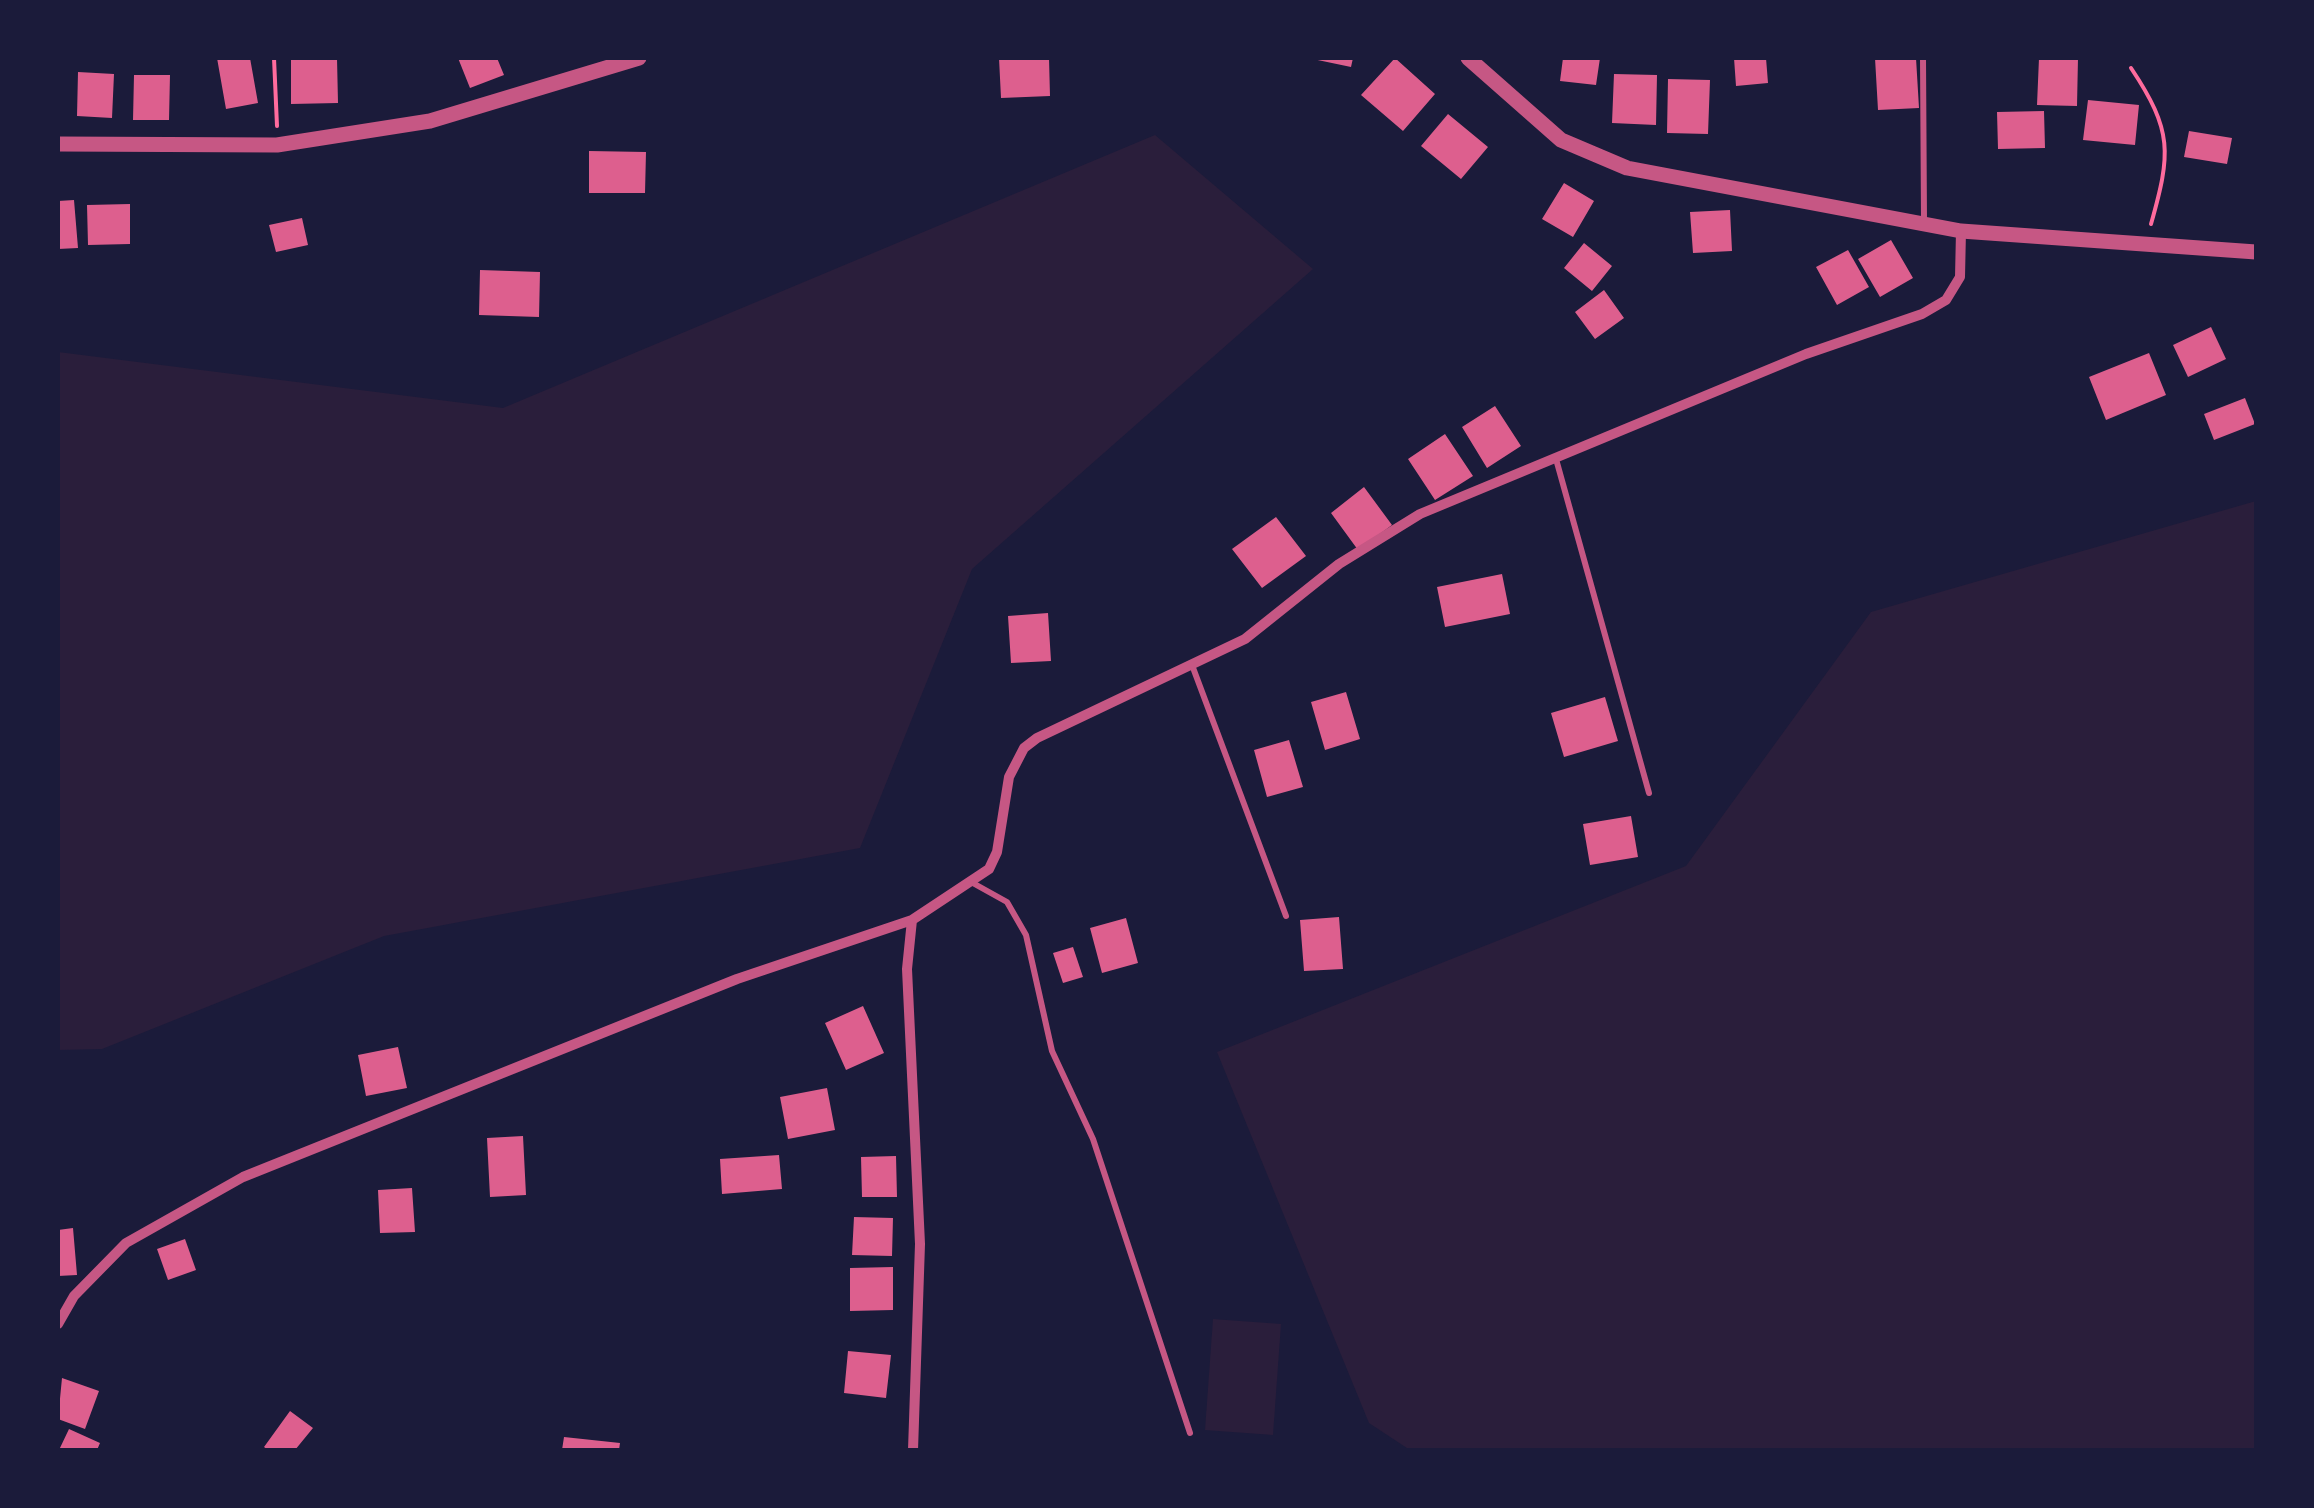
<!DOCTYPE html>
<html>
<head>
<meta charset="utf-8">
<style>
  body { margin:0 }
  #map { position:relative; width:2314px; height:1508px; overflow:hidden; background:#1b1b3a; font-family:"Nunito Sans",sans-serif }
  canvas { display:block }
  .frame { position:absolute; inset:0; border:60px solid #1b1b3a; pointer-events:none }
</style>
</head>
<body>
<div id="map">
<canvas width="2314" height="1508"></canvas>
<div class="frame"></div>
</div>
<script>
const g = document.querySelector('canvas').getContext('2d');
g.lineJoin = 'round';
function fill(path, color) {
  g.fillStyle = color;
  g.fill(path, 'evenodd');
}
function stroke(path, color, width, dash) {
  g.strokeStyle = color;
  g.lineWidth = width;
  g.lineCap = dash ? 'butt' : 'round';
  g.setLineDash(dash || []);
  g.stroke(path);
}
const green = new Path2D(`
  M 1155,135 L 1313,269 L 972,569 L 860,848 L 384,936 L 102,1049 L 58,1050 L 58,352 L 503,408 Z
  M 2256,501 L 2256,1450 L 1410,1450 L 1369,1423 L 1217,1052 L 1686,866 L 1871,612 Z
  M 1213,1319 L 1281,1324 L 1273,1435 L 1205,1430 Z`);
const building = new Path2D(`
  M 217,58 L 250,58 L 258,103 L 226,109 Z
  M 291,58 L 337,58 L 338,103 L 291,104 Z
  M 458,58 L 497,58 L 504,75 L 470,88 Z
  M 999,58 L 1049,58 L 1050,96 L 1001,98 Z
  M 1308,58 L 1353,58 L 1351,67 Z
  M 1395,58 L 1435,94 L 1403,131 L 1361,95 Z
  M 1563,58 L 1600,58 L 1596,85 L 1560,81 Z
  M 1734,58 L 1766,58 L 1768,83 L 1736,86 Z
  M 1875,58 L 1916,58 L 1919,108 L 1878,110 Z
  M 2039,58 L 2078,58 L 2077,106 L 2037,105 Z
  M 78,72 L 114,74 L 112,118 L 77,116 Z
  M 1614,74 L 1657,75 L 1656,125 L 1612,123 Z
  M 134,75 L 170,75 L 169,120 L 133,120 Z
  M 1668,79 L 1710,80 L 1708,134 L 1667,133 Z
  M 2088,100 L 2139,105 L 2135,145 L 2083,140 Z
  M 2044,111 L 2045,148 L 1998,149 L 1997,112 Z
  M 1448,114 L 1488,147 L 1461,179 L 1421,146 Z
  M 2189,131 L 2232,138 L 2227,164 L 2184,157 Z
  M 589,151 L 646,152 L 645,193 L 589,193 Z
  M 1564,183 L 1594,201 L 1573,237 L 1542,219 Z
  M 74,200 L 78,248 L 58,249 L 58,201 Z
  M 130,204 L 130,244 L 88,245 L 87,205 Z
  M 1730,210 L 1732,251 L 1693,253 L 1690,212 Z
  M 302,218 L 308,245 L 276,252 L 269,225 Z
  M 1891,240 L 1913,278 L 1880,297 L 1858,259 Z
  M 1584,243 L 1612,266 L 1592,291 L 1564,268 Z
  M 1848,250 L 1869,287 L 1837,305 L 1816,267 Z
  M 480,270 L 540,272 L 539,317 L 479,315 Z
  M 1604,290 L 1624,318 L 1595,339 L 1575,312 Z
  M 2211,327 L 2226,359 L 2188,377 L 2173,345 Z
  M 2149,353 L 2166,395 L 2106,420 L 2089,377 Z
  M 2245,398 L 2255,424 L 2214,440 L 2204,414 Z
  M 1495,406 L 1521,446 L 1487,468 L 1462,427 Z
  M 1445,434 L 1473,476 L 1435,500 L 1408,459 Z
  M 1364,487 L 1392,525 L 1358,550 L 1331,513 Z
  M 1276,517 L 1306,556 L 1262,588 L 1232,549 Z
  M 1502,574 L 1510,614 L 1445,627 L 1437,587 Z
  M 1048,613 L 1051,661 L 1011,663 L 1008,616 Z
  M 1346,692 L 1360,739 L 1325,750 L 1311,702 Z
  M 1605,697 L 1618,741 L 1564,757 L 1551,713 Z
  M 1289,740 L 1303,787 L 1267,797 L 1254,750 Z
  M 1631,816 L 1638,857 L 1590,865 L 1583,824 Z
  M 1339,917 L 1343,969 L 1304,971 L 1300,920 Z
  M 1126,918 L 1138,963 L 1102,973 L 1090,928 Z
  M 1073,947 L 1083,977 L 1063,983 L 1053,953 Z
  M 863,1006 L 884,1053 L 846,1070 L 825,1023 Z
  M 398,1047 L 407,1088 L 366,1096 L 358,1055 Z
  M 827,1088 L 835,1130 L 788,1139 L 780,1097 Z
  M 523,1136 L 526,1195 L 490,1197 L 487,1138 Z
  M 779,1155 L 782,1189 L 722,1194 L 720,1159 Z
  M 896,1156 L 897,1197 L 862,1197 L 861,1157 Z
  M 412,1188 L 415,1232 L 380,1233 L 378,1190 Z
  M 854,1217 L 893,1218 L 892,1256 L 852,1255 Z
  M 73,1228 L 77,1275 L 58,1276 L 58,1230 Z
  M 185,1239 L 196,1270 L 168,1280 L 157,1249 Z
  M 893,1267 L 893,1310 L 850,1311 L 850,1268 Z
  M 848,1351 L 891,1355 L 886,1398 L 844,1393 Z
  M 62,1378 L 99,1391 L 85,1429 L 58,1419 Z
  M 290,1411 L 313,1428 L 295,1450 L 268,1450 L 264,1447 Z
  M 69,1429 L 100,1443 L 97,1450 L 59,1450 Z
  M 564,1437 L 620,1443 L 619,1450 L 562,1450 Z`);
const path = new Path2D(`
  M 274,58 L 277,126
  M 2131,68 C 2173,131 2171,153 2151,224`);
const service = new Path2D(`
  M 1923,58 L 1924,221
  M 1556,459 L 1649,793
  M 1192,665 L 1286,916
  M 971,882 L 1007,902 L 1026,935 L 1052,1051 L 1093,1139 L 1190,1433`);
const minor = new Path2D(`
  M 912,920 L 907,969 L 920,1244 L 913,1450
  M 58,1324 L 74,1296 L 126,1243 L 243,1177 L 737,979 L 912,920 L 989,869 L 997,852 L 1009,777 L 1024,748 L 1037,738 L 1245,639 L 1339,564 L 1420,514 L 1806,354 L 1922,314 L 1946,300 L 1960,277 L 1961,231`);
const tertiary = new Path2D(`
  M 1468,58 L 1561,140 L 1627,168 L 1961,231 L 2256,252
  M 58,144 L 277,145 L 430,121 L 639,58`);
fill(green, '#2a1e3b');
fill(building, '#dd5f8e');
stroke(path, '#ff6b9d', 4);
stroke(service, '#c65784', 6);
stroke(minor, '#c65784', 10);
stroke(tertiary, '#c65784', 15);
</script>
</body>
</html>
